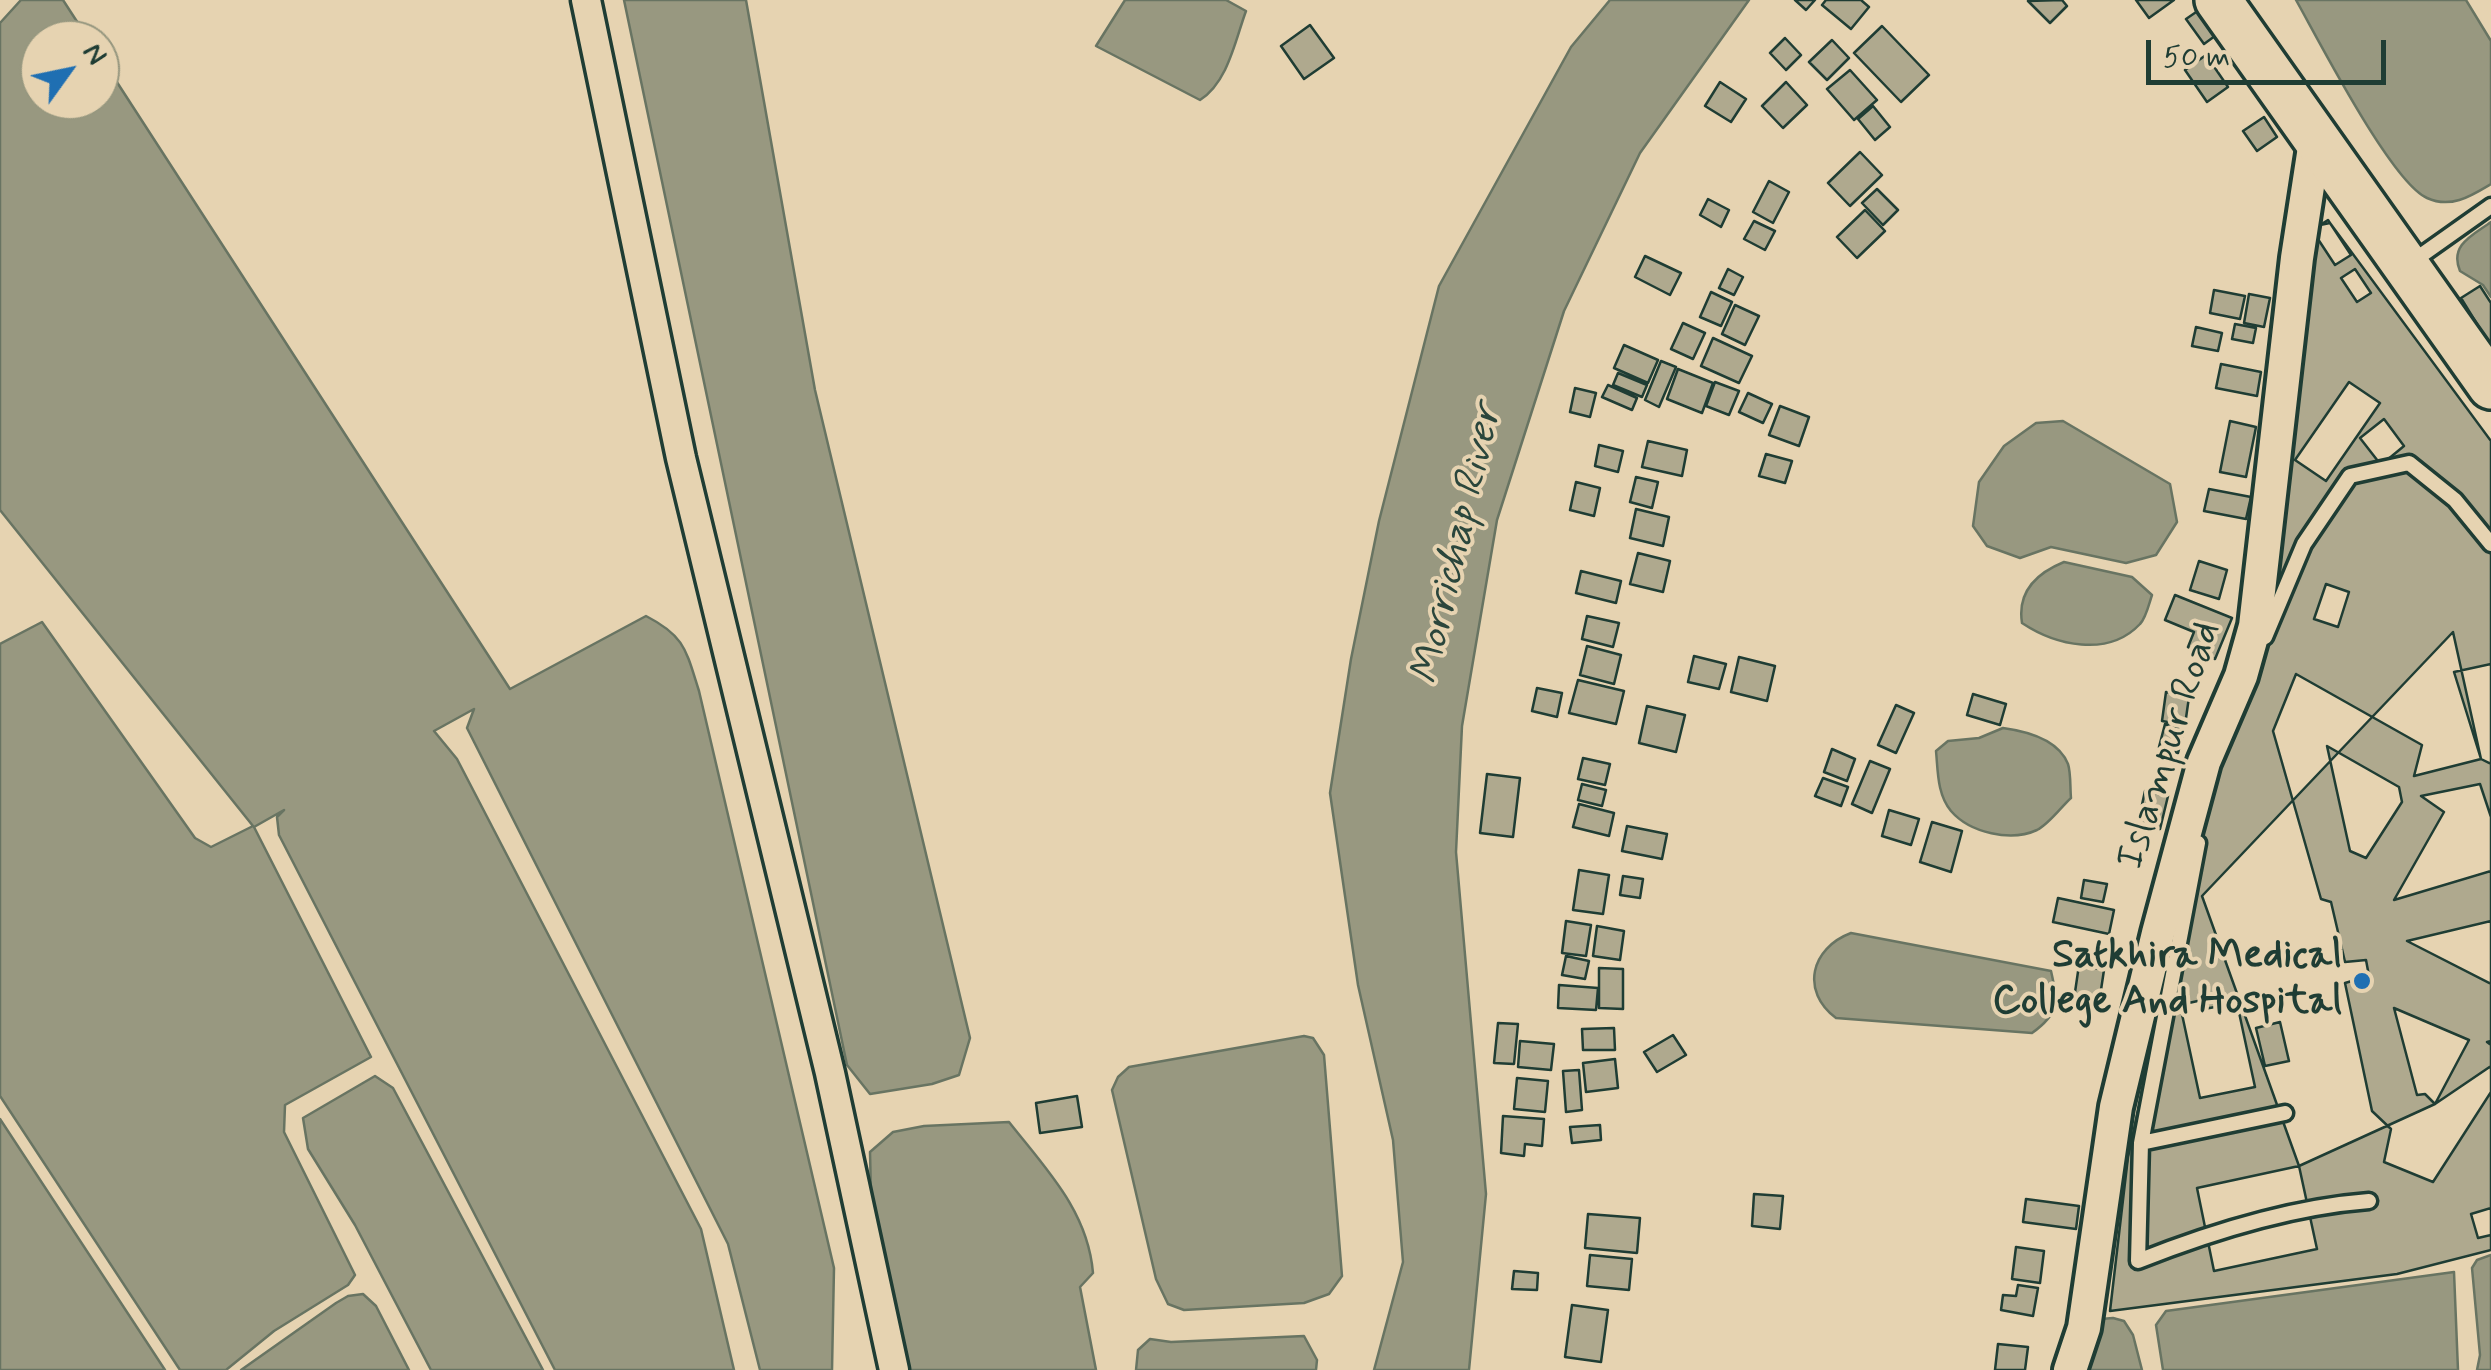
<!DOCTYPE html>
<html>
<head>
<meta charset="utf-8">
<style>
  body { margin:0 }
  #map { position:relative; width:2491px; height:1370px; overflow:hidden; background:#e6d3b1; font-family:Mynerve,sans-serif }
  canvas { display:block }
  .north { position:absolute; left:20px; top:20px; width:100px; height:100px; box-sizing:border-box; background:#e6d3b1; border:2px solid #96977f; border-radius:50%; rotate:57deg; font-size:28px; font-weight:700; line-height:40px; text-align:center; color:#1f3d34 }
  .north::after { content:''; display:block; margin:auto; width:35px; height:45px; background:#1f6fb2; clip-path:polygon(50% 0,100% 100%,50% 72%,0 100%) }
  .scale { position:absolute; left:2146px; top:40px; width:240px; height:45px; box-sizing:border-box; border:5px solid #1f3d34; border-top:0; padding-left:12px; font-size:30px; line-height:35px; white-space:nowrap; color:#1f3d34; -webkit-text-stroke:8px #e6d3b1; paint-order:stroke }
</style>
</head>
<body>
<div id="map">
<canvas width="2491" height="1370"></canvas>
<div class="north">N</div>
<div class="scale">50 m</div>
</div>
<script>
const g = document.querySelector('canvas').getContext('2d');
g.lineJoin = 'round';
function fill(path, color) {
  g.fillStyle = color;
  g.fill(path, 'evenodd');
}
function stroke(path, color, width, dash) {
  g.strokeStyle = color;
  g.lineWidth = width;
  g.lineCap = dash ? 'butt' : 'round';
  g.setLineDash(dash || []);
  g.stroke(path);
}
function drawText(font, color, halo, rows, align = 'center') {
  g.font = font + ' Mynerve,sans-serif';
  g.lineWidth = 8;
  g.setLineDash([]);
  g.textBaseline = 'middle';
  g.strokeStyle = halo;
  g.fillStyle = color;
  for (const [text, x, y, turn = 0] of rows) {
    g.save();
    g.translate(x, y);
    g.rotate((+turn || 0) * Math.PI / 180);
    g.textAlign = isNaN(turn) ? turn : align;
    if (halo) g.strokeText(text, 0, 0);
    g.fillText(text, 0, 0);
    g.restore();
  }
}
const water = new Path2D(`
  M 21,0 L 63,0 L 89,40 L 40,40 L 40,100 L 100,100 L 100,56 L 510,689 L 646,616 C 685,636 686,650 699,691 L 834,1268 L 832,1370 L 760,1370 L 728,1244 L 467,728 L 474,709 L 434,731 L 457,759 L 701,1229 L 734,1370 L 555,1370 L 279,835 L 277,817 L 284,810 L 254,827 L 371,1057 L 285,1105 L 284,1132 L 355,1275 L 348,1285 L 274,1331 L 226,1370 L 180,1370 L 0,1096 L 0,644 L 42,622 L 195,838 L 211,847 L 253,826 L 0,510 L 0,23 Z
  M 624,0 L 746,0 L 815,390 L 970,1038 L 959,1075 L 932,1084 L 870,1094 L 847,1065 Z
  M 1125,0 L 1226,0 L 1246,11 C 1235,41 1228,82 1200,100 L 1096,46 Z
  M 1610,0 L 1749,0 L 1640,153 L 1564,311 L 1497,520 L 1462,726 L 1456,852 L 1486,1194 L 1469,1370 L 1374,1370 L 1403,1262 L 1393,1140 L 1358,985 L 1330,793 L 1351,659 L 1379,521 L 1439,286 L 1571,47 Z
  M 2296,0 L 2466,0 L 2491,41 L 2491,184 C 2471,196 2451,209 2427,198 C 2391,182 2318,39 2296,0 Z
  M 2491,222 L 2491,297 L 2483,285 L 2460,271 C 2449,245 2473,235 2491,222 Z
  M 2063,421 L 2170,484 L 2177,522 L 2156,555 L 2126,563 L 2051,547 L 2020,558 L 1987,546 L 1973,526 L 1979,482 L 2004,446 L 2036,423 Z
  M 2064,562 L 2132,577 L 2152,595 C 2149,604 2146,618 2140,624 C 2108,658 2055,645 2022,623 C 2017,591 2037,573 2064,562 Z
  M 2003,728 C 2025,731 2058,739 2068,764 C 2071,773 2070,788 2071,798 C 2061,807 2049,824 2037,830 C 2011,842 1970,833 1951,811 C 1937,794 1938,771 1936,751 L 1948,741 L 1979,738 Z
  M 1851,933 L 2051,971 C 2058,1002 2060,1013 2032,1033 L 1836,1018 C 1800,991 1811,948 1851,933 Z
  M 1304,1036 L 1313,1038 L 1324,1055 L 1342,1276 L 1329,1294 L 1304,1303 L 1184,1310 L 1168,1304 L 1156,1279 L 1112,1090 L 1118,1077 L 1129,1067 Z
  M 375,1076 L 393,1088 L 543,1370 L 431,1370 L 355,1225 L 308,1149 L 303,1118 Z
  M 0,1119 L 165,1370 L 0,1370 Z
  M 1009,1122 C 1046,1169 1088,1211 1093,1273 L 1080,1287 L 1096,1370 L 910,1370 L 871,1195 L 870,1152 L 893,1132 L 924,1126 Z
  M 2491,1255 L 2491,1370 L 2477,1370 L 2480,1355 L 2472,1268 L 2477,1260 Z
  M 2454,1272 L 2458,1370 L 2163,1370 L 2156,1325 L 2166,1311 Z
  M 363,1294 L 376,1306 L 409,1370 L 241,1370 L 336,1303 L 348,1296 Z
  M 2113,1318 L 2124,1321 L 2133,1335 L 2142,1370 L 2068,1370 L 2101,1319 Z
  M 1304,1336 L 1317,1360 L 1316,1370 L 1136,1370 L 1138,1350 L 1150,1339 L 1171,1342 Z`);
const building = new Path2D(`
  M 1795,0 L 1815,0 L 1806,10 Z
  M 1826,0 L 1861,0 L 1869,7 L 1851,29 L 1822,5 Z
  M 2062,0 L 2067,6 L 2050,23 L 2028,1 Z
  M 2136,0 L 2174,0 L 2149,18 Z
  M 2202,8 L 2219,33 L 2204,44 L 2186,19 Z
  M 1310,25 L 1334,58 L 1304,79 L 1281,46 Z
  M 1882,26 L 1929,75 L 1901,102 L 1854,53 Z
  M 1785,38 L 1801,55 L 1786,70 L 1770,53 Z
  M 1832,40 L 1849,58 L 1827,80 L 1809,62 Z
  M 2206,55 L 2228,87 L 2207,102 L 2185,70 Z
  M 1850,70 L 1877,100 L 1854,120 L 1827,89 Z
  M 1720,82 L 1746,99 L 1731,122 L 1705,106 Z
  M 1786,82 L 1807,105 L 1783,128 L 1762,106 Z
  M 1873,106 L 1890,127 L 1875,140 L 1858,119 Z
  M 2264,117 L 2277,137 L 2257,151 L 2243,131 Z
  M 1860,152 L 1882,175 L 1850,206 L 1828,183 Z
  M 1769,181 L 1789,192 L 1773,223 L 1753,212 Z
  M 1877,189 L 1898,210 L 1883,225 L 1862,203 Z
  M 1708,199 L 1729,210 L 1721,227 L 1700,215 Z
  M 1865,210 L 1885,231 L 1857,258 L 1837,237 Z
  M 2328,220 L 2351,255 L 2335,265 L 2312,230 Z
  M 1754,221 L 1775,231 L 1765,250 L 1744,239 Z
  M 2330,223 L 2491,441 L 2491,1250 L 2397,1274 L 2110,1311 L 2128,1157 L 2214,762 L 2278,581 L 2310,227 Z
  M 1645,256 L 1681,273 L 1670,295 L 1635,277 Z
  M 1728,269 L 1743,277 L 1734,295 L 1719,288 Z
  M 2355,269 L 2371,293 L 2357,302 L 2341,278 Z
  M 2480,286 L 2491,303 L 2491,347 L 2461,298 Z
  M 2214,290 L 2245,296 L 2240,319 L 2210,313 Z
  M 1711,292 L 1732,302 L 1721,326 L 1700,317 Z
  M 2249,294 L 2270,298 L 2264,327 L 2244,323 Z
  M 1735,305 L 1759,316 L 1745,345 L 1722,334 Z
  M 1683,323 L 1705,333 L 1693,359 L 1671,349 Z
  M 2235,324 L 2256,328 L 2253,343 L 2232,339 Z
  M 2196,327 L 2222,333 L 2218,351 L 2192,346 Z
  M 1713,338 L 1752,356 L 1739,383 L 1701,366 Z
  M 1624,345 L 1658,360 L 1648,383 L 1614,368 Z
  M 1661,361 L 1676,367 L 1659,407 L 1645,400 Z
  M 2221,364 L 2261,372 L 2257,396 L 2216,388 Z
  M 1678,369 L 1713,383 L 1702,413 L 1667,399 Z
  M 1618,373 L 1647,385 L 1642,397 L 1613,385 Z
  M 1715,382 L 1739,391 L 1729,415 L 1706,406 Z
  M 2349,382 L 2380,403 L 2326,481 L 2295,460 Z
  M 1608,385 L 1637,398 L 1632,410 L 1602,397 Z
  M 1575,388 L 1596,393 L 1590,417 L 1570,412 Z
  M 1748,393 L 1772,404 L 1763,423 L 1739,412 Z
  M 1780,406 L 1809,417 L 1799,446 L 1769,435 Z
  M 2384,419 L 2404,446 L 2381,465 L 2360,438 Z
  M 2230,421 L 2256,427 L 2246,477 L 2220,472 Z
  M 1648,441 L 1687,450 L 1682,476 L 1642,467 Z
  M 1599,445 L 1623,451 L 1618,472 L 1595,466 Z
  M 1766,454 L 1792,461 L 1785,483 L 1759,476 Z
  M 1636,477 L 1658,482 L 1652,508 L 1630,502 Z
  M 1576,482 L 1600,488 L 1594,516 L 1570,510 Z
  M 2209,489 L 2251,497 L 2246,519 L 2204,511 Z
  M 1636,509 L 1669,517 L 1663,546 L 1630,538 Z
  M 1638,553 L 1670,561 L 1663,592 L 1630,584 Z
  M 2199,561 L 2227,570 L 2219,599 L 2190,590 Z
  M 1581,571 L 1621,581 L 1616,603 L 1576,593 Z
  M 2326,584 L 2349,592 L 2338,627 L 2314,619 Z
  M 2175,595 L 2232,618 L 2215,659 L 2188,647 L 2194,632 L 2165,620 Z
  M 1587,616 L 1619,623 L 1613,647 L 1582,639 Z
  M 2453,632 L 2481,759 L 2491,764 L 2491,1066 L 2435,1104 L 2299,1166 L 2202,896 Z
  M 1587,646 L 1621,655 L 1614,684 L 1580,675 Z
  M 1694,656 L 1726,664 L 1719,689 L 1688,682 Z
  M 1739,657 L 1775,666 L 1767,701 L 1731,692 Z
  M 2491,664 L 2491,1041 L 2487,1042 L 2491,1045 L 2491,1092 L 2433,1182 L 2384,1162 L 2391,1129 L 2372,1111 L 2345,983 L 2369,976 L 2366,960 L 2345,962 L 2331,902 L 2321,899 L 2273,731 L 2296,674 L 2422,745 L 2414,776 L 2481,759 L 2454,672 Z
  M 1578,680 L 1624,691 L 1616,724 L 1569,713 Z
  M 1537,688 L 1562,693 L 1557,717 L 1532,711 Z
  M 2166,692 L 2189,697 L 2185,725 L 2162,721 Z
  M 1973,694 L 2006,704 L 2000,725 L 1967,715 Z
  M 1896,705 L 1914,713 L 1896,753 L 1878,745 Z
  M 1647,706 L 1685,715 L 1676,752 L 1639,743 Z
  M 2165,724 L 2184,729 L 2178,753 L 2159,747 Z
  M 2327,746 L 2399,787 L 2402,802 L 2366,858 L 2350,851 Z
  M 1832,749 L 1855,759 L 1847,781 L 1824,772 Z
  M 1583,758 L 1610,764 L 1605,785 L 1578,779 Z
  M 1870,761 L 1890,769 L 1872,813 L 1852,804 Z
  M 1487,774 L 1520,778 L 1513,837 L 1480,833 Z
  M 1823,778 L 1848,787 L 1841,806 L 1815,796 Z
  M 1582,784 L 1606,790 L 1602,806 L 1578,800 Z
  M 2480,784 L 2491,817 L 2491,871 L 2394,900 L 2444,812 L 2421,796 Z
  M 2145,791 L 2168,796 L 2160,829 L 2138,823 Z
  M 1579,804 L 1614,813 L 1609,836 L 1573,827 Z
  M 1889,810 L 1919,819 L 1911,845 L 1882,836 Z
  M 1932,822 L 1962,831 L 1951,872 L 1920,862 Z
  M 1627,826 L 1667,834 L 1662,859 L 1622,851 Z
  M 1579,870 L 1609,875 L 1603,914 L 1573,910 Z
  M 1623,876 L 1643,879 L 1640,898 L 1620,895 Z
  M 2084,880 L 2107,884 L 2103,902 L 2081,898 Z
  M 2058,898 L 2114,910 L 2109,934 L 2053,922 Z
  M 1566,921 L 1591,925 L 1586,956 L 1562,953 Z
  M 2491,921 L 2491,984 L 2407,941 Z
  M 1597,926 L 1624,931 L 1620,960 L 1593,956 Z
  M 1566,956 L 1589,961 L 1585,979 L 1562,975 Z
  M 2079,965 L 2104,970 L 2099,1003 L 2074,999 Z
  M 1599,968 L 1623,969 L 1623,1009 L 1599,1008 Z
  M 1559,985 L 1598,988 L 1596,1010 L 1558,1008 Z
  M 2202,1000 L 2204,1009 L 2237,1003 L 2255,1087 L 2200,1098 L 2180,1005 Z
  M 2394,1008 L 2469,1040 L 2435,1104 L 2425,1094 L 2417,1095 Z
  M 2280,1022 L 2289,1061 L 2265,1066 L 2256,1028 Z
  M 1498,1023 L 1518,1024 L 1514,1064 L 1494,1063 Z
  M 1614,1028 L 1615,1050 L 1583,1050 L 1582,1029 Z
  M 1673,1035 L 1686,1055 L 1657,1072 L 1644,1052 Z
  M 1520,1041 L 1554,1044 L 1551,1070 L 1518,1067 Z
  M 1615,1059 L 1618,1088 L 1586,1092 L 1583,1063 Z
  M 1579,1070 L 1582,1110 L 1566,1112 L 1563,1071 Z
  M 1517,1078 L 1548,1081 L 1545,1112 L 1514,1109 Z
  M 1077,1096 L 1082,1127 L 1040,1133 L 1036,1103 Z
  M 1503,1116 L 1544,1119 L 1542,1146 L 1525,1144 L 1524,1156 L 1501,1153 Z
  M 1600,1125 L 1601,1140 L 1572,1143 L 1570,1127 Z
  M 2299,1166 L 2317,1249 L 2214,1271 L 2197,1188 Z
  M 1754,1194 L 1783,1196 L 1780,1229 L 1752,1226 Z
  M 2026,1199 L 2079,1206 L 2076,1229 L 2023,1222 Z
  M 2491,1208 L 2491,1235 L 2478,1238 L 2471,1214 Z
  M 1588,1214 L 1640,1218 L 1637,1253 L 1585,1248 Z
  M 2016,1247 L 2044,1251 L 2040,1283 L 2012,1279 Z
  M 1590,1255 L 1632,1259 L 1629,1290 L 1587,1286 Z
  M 1514,1271 L 1538,1273 L 1537,1290 L 1512,1289 Z
  M 2018,1285 L 2038,1288 L 2033,1316 L 2001,1310 L 2003,1295 L 2016,1296 Z
  M 1572,1305 L 1608,1310 L 1601,1362 L 1565,1357 Z
  M 1998,1344 L 2028,1347 L 2025,1370 L 1995,1370 Z`);
const service = new Path2D(`
  M 2409,264 L 2491,206
  M 2265,637 L 2304,544 L 2350,476 L 2409,463 L 2455,500 L 2491,544
  M 2198,843 L 2141,1143 L 2138,1261 C 2211,1232 2290,1207 2369,1201
  M 2141,1143 L 2285,1113`);
const minor = new Path2D(`
  M 586,0 L 681,458 L 830,1073 L 894,1370`);
const tertiary = new Path2D(`
  M 2070,1370 L 2084,1328 L 2116,1107 L 2158,933 L 2204,762 L 2241,676 L 2255,626 L 2297,258 L 2315,141`);
const trunk = new Path2D(`
  M 2218,0 L 2491,386`);
const markers = [
  [2362,981,10,"#1f6fb2"]
];
const streetNames = [
  ["Islampur Road",2171,746,-72]
];
const poiNames = [
  ["Satkhira Medical",2342,958],
  ["College And Hospital",2342,1004]
];
const waterNames = [
  ["Morrichap River",1459,545,-77]
];
fill(water, '#989880');
stroke(water, '#687462', 2.5);
fill(building, '#afa98e');
stroke(building, '#1f3d34', 2.5);
stroke(service, '#1f3d34', 21);
stroke(minor, '#1f3d34', 35);
stroke(tertiary, '#1f3d34', 40);
stroke(trunk, '#1f3d34', 52);
stroke(service, '#e6d3b1', 14);
stroke(minor, '#e6d3b1', 28);
stroke(tertiary, '#e6d3b1', 32);
stroke(trunk, '#e6d3b1', 45);
for (const [x, y, r, color] of markers) {
  const dot = new Path2D();
  dot.arc(x, y, r, 0, 2 * Math.PI);
  g.fillStyle = color;
  g.fill(dot);
  stroke(dot, '#e6d3b1', 4);
}
drawText('40px', '#1f3d34', '#e6d3b1', streetNames);
drawText('bold 40px', '#1f3d34', '#e6d3b1', poiNames, 'right');
drawText('italic 42px', '#2b463c', '#e6d3b1', waterNames);
</script>
</body>
</html>
